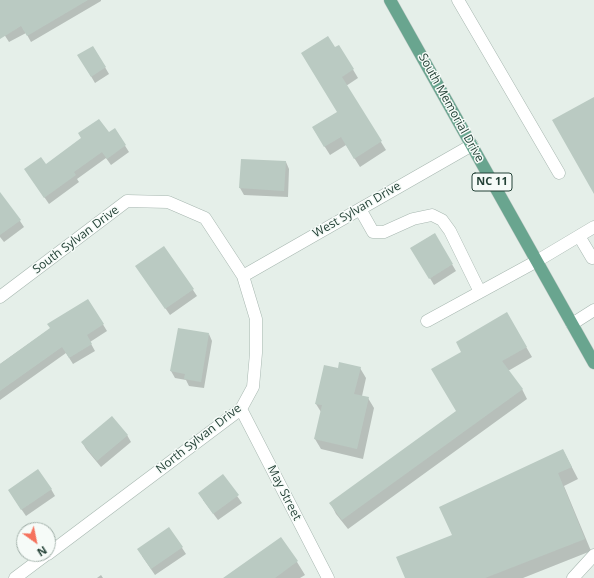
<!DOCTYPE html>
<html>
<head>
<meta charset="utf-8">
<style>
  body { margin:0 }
  #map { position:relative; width:594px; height:578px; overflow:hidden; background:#e5efe9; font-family:"Open Sans",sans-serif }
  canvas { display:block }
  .north { position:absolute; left:16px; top:522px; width:40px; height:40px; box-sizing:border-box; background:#f6fbf8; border:1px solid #a2b1aa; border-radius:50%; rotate:147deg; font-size:11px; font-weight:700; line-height:16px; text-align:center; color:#234136 }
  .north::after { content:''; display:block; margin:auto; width:14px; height:18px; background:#f5725d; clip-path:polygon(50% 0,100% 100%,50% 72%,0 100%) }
</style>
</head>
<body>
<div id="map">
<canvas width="594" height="578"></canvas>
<div class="north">N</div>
</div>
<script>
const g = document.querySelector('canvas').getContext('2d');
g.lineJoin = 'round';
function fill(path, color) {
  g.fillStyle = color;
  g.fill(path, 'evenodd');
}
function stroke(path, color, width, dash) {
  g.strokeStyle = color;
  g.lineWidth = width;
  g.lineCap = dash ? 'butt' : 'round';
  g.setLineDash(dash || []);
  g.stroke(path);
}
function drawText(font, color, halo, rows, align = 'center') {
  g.font = font + ' "Open Sans",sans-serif';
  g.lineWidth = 3;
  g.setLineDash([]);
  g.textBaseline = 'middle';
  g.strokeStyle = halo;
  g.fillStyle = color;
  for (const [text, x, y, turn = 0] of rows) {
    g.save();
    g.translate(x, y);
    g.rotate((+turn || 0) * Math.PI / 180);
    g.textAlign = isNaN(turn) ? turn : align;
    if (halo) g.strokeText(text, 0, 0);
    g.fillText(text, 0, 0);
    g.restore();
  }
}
const shadow = new Path2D(`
  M 0,0 L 101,0 L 101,1 L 31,42 L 26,33 L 9,42 L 0,28 Z
  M 339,46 L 358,78 L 346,86 L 386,150 L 360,167 L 346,145 L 330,155 L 313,128 L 338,112 Z
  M 93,47 L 109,74 L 95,83 L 79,56 Z
  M 115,130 L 129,152 L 111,165 L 106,158 L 77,179 L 79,182 L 49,204 L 25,169 L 46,166 L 82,139 L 108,134 Z
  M 286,162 L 289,169 L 288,197 L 244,195 L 240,188 Z
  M 0,201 L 20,221 L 24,227 L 4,242 L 0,237 Z
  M 434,234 L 456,271 L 434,285 L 412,248 Z
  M 141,273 L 193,290 L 197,296 L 170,315 Z
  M 88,300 L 107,331 L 90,342 L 95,351 L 73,364 L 66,353 L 0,400 L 0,364 L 51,328 Z
  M 507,314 L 532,357 L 508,371 L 522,389 L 527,399 L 348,529 L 336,514 L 331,504 L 458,412 L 463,352 Z
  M 209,334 L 212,341 L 204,388 L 189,386 L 186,380 L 175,378 L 171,371 Z
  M 360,368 L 366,378 L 362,396 L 368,398 L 374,408 L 363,459 L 321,449 L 315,439 L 321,412 L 316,404 L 339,369 Z
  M 127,435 L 131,442 L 101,467 L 86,449 L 82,442 Z
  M 563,450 L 578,479 L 564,486 L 591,551 L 523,578 L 406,578 L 453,535 Z
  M 223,476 L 242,503 L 218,520 L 203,500 Z
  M 51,489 L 55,496 L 26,516 L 13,497 Z
  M 169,528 L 186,554 L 155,575 L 142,556 Z
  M 281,538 L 297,562 L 305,575 L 300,578 L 225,578 Z
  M 101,575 L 103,578 L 97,578 Z`);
const building = new Path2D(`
  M 0,0 L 88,0 L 27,36 L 21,26 L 0,39 Z
  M 328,36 L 335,47 L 339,45 L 354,69 L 342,77 L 382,141 L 354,159 L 341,137 L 324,147 L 312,127 L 337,112 L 301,53 Z
  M 93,46 L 106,67 L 91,77 L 77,55 Z
  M 594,97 L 594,194 L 552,120 Z
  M 99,119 L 109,132 L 115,128 L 126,145 L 107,159 L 102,152 L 74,172 L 76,175 L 44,198 L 24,169 L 41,157 L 46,164 L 81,138 L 78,133 Z
  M 241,159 L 286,161 L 284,191 L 239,188 Z
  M 0,192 L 21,220 L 0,235 Z
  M 435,233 L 453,264 L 429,279 L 410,248 Z
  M 164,246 L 194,289 L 165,309 L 135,266 Z
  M 88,299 L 104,324 L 87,335 L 92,344 L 69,358 L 62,347 L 0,391 L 0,364 L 50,328 L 47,324 Z
  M 507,312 L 527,347 L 502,361 L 523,389 L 342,520 L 329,503 L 456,411 L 431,369 L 461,352 L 456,342 Z
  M 178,328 L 209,333 L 201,382 L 184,379 L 185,374 L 170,371 Z
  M 339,362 L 361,367 L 354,394 L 369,397 L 357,449 L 314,439 L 322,405 L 315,404 L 324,365 L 338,368 Z
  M 112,416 L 128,435 L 97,461 L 81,442 Z
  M 563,449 L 572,467 L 558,473 L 585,539 L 485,578 L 405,578 L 396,557 L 452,535 L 439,507 Z
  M 38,469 L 52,489 L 21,510 L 8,490 Z
  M 223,474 L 239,495 L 213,514 L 198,493 Z
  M 169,527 L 183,547 L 151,569 L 137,549 Z
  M 281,537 L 298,561 L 275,578 L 223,578 Z`);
const minor = new Path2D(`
  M 458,0 L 559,173
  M 360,209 L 373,232 L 384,232 L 413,219 L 432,215 L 442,220 L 450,231 L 480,292
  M 579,236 L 592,258
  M 243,276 L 472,145
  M 0,297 L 127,201 L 168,202 L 205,218 L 243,276 L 256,319 L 256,353 L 253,387 L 241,409 L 48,554
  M 427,321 L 537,261 L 594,227
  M 572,324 L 594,310
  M 241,409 L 328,578
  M 15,578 L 47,554
  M 573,578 L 594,555`);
const major = new Path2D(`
  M 390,0 L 594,363`);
const shields = [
  [492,182,40]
];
const shieldNames = [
  ["NC 11",492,182]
];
const streetNames = [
  ["South Memorial Drive",451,108,61],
  ["West Sylvan Drive",357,210,-30],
  ["South Sylvan Drive",76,240,-37],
  ["North Sylvan Drive",199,439,-38],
  ["May Street",284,493,63]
];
fill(shadow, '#0003');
fill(building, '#bacac2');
stroke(minor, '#a7b7b0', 13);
stroke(major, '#c1cac7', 13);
stroke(minor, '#fff', 12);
stroke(major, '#69a58f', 12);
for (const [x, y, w] of shields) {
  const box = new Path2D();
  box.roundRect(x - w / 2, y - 9, w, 18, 3);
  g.fillStyle = '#f6fbf8';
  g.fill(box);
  stroke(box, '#234136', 1);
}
drawText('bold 11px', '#234136', null, shieldNames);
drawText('12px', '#234136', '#f6fbf8', streetNames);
</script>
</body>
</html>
